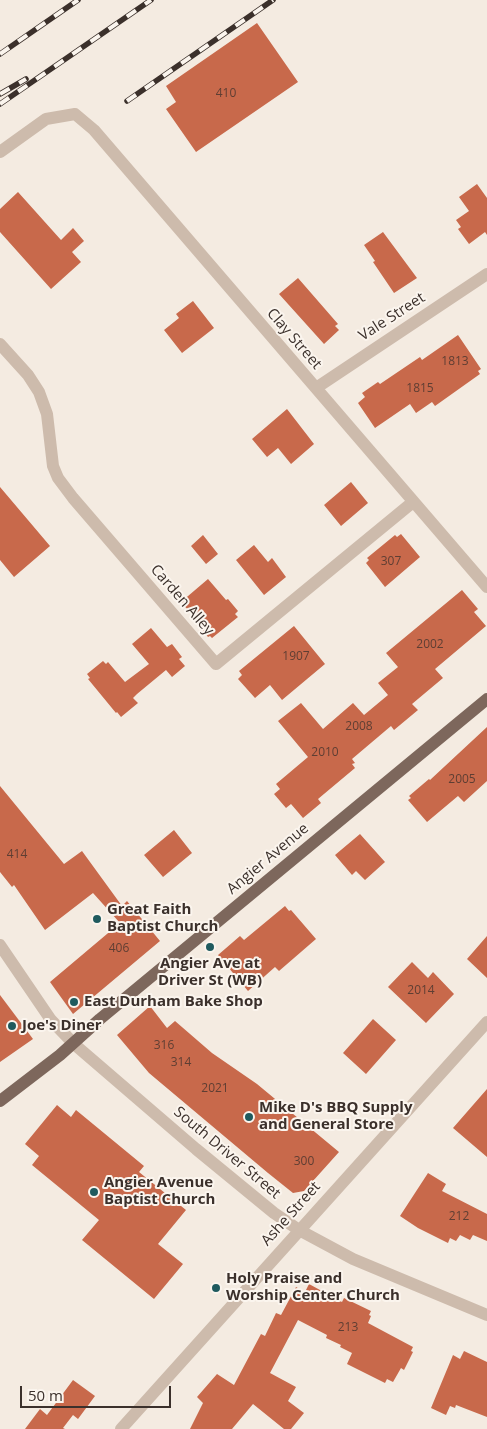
<!DOCTYPE html>
<html>
<head>
<meta charset="utf-8">
<style>
  body { margin:0 }
  #map { position:relative; width:487px; height:1429px; overflow:hidden; background:#f4ebe1; font-family:"Open Sans",sans-serif }
  canvas { display:block }
  .scale { position:absolute; left:20px; top:1386px; width:151px; height:22px; box-sizing:border-box; border:2px solid #3b302b; border-top:0; padding-left:6px; font-size:15px; line-height:18px; white-space:nowrap; color:#3b302b; -webkit-text-stroke:4px #fbf5ee; paint-order:stroke }
</style>
</head>
<body>
<div id="map">
<canvas width="487" height="1429"></canvas>
<div class="scale">50 m</div>
</div>
<script>
const g = document.querySelector('canvas').getContext('2d');
g.lineJoin = 'round';
function fill(path, color) {
  g.fillStyle = color;
  g.fill(path, 'evenodd');
}
function stroke(path, color, width, dash) {
  g.strokeStyle = color;
  g.lineWidth = width;
  g.lineCap = dash ? 'butt' : 'round';
  g.setLineDash(dash || []);
  g.stroke(path);
}
function drawText(font, color, halo, rows, align = 'center') {
  g.font = font + ' "Open Sans",sans-serif';
  g.lineWidth = 4;
  g.setLineDash([]);
  g.textBaseline = 'middle';
  g.strokeStyle = halo;
  g.fillStyle = color;
  for (const [text, x, y, turn = 0] of rows) {
    g.save();
    g.translate(x, y);
    g.rotate((+turn || 0) * Math.PI / 180);
    g.textAlign = isNaN(turn) ? turn : align;
    if (halo) g.strokeText(text, 0, 0);
    g.fillText(text, 0, 0);
    g.restore();
  }
}
const building = new Path2D(`
  M 257,23 L 298,82 L 196,152 L 166,109 L 176,102 L 166,86 Z
  M 477,184 L 487,198 L 487,235 L 485,232 L 469,244 L 458,229 L 461,227 L 456,220 L 469,211 L 459,197 Z
  M 18,192 L 61,240 L 73,228 L 84,241 L 72,252 L 81,262 L 51,289 L 0,232 L 0,209 Z
  M 383,232 L 417,278 L 394,293 L 373,262 L 375,261 L 364,245 Z
  M 298,278 L 338,324 L 335,326 L 339,330 L 324,344 L 279,294 Z
  M 193,301 L 214,328 L 182,353 L 164,330 L 179,318 L 176,314 Z
  M 458,335 L 481,369 L 478,371 L 480,374 L 435,406 L 432,402 L 416,413 L 410,404 L 375,428 L 358,403 L 365,397 L 362,393 L 378,382 L 380,384 L 420,357 L 422,360 Z
  M 287,409 L 314,444 L 291,464 L 278,448 L 267,457 L 252,439 Z
  M 351,482 L 368,503 L 341,526 L 324,505 Z
  M 0,487 L 50,546 L 14,577 L 0,560 Z
  M 401,534 L 420,557 L 385,587 L 366,563 L 369,560 L 367,558 L 395,535 L 397,537 Z
  M 203,535 L 218,554 L 206,564 L 191,546 Z
  M 254,545 L 268,562 L 272,558 L 286,577 L 264,595 L 236,560 Z
  M 208,579 L 226,600 L 228,599 L 238,611 L 235,614 L 238,617 L 212,638 L 210,636 L 208,637 L 198,624 L 199,623 L 181,602 Z
  M 462,590 L 478,609 L 474,612 L 486,626 L 435,669 L 443,678 L 412,704 L 418,710 L 394,730 L 391,726 L 352,759 L 355,763 L 352,764 L 355,768 L 318,799 L 321,803 L 303,818 L 291,804 L 286,808 L 274,794 L 280,789 L 276,784 L 308,757 L 278,721 L 301,703 L 323,729 L 353,703 L 364,715 L 388,695 L 378,683 L 398,667 L 386,653 Z
  M 294,626 L 325,664 L 282,700 L 270,685 L 255,698 L 238,679 L 242,675 L 239,671 Z
  M 151,628 L 167,647 L 172,644 L 182,657 L 179,659 L 185,666 L 172,677 L 166,670 L 137,694 L 133,698 L 138,703 L 121,717 L 117,712 L 116,713 L 88,679 L 90,678 L 87,674 L 103,661 L 106,664 L 108,662 L 125,682 L 149,664 L 132,644 Z
  M 487,727 L 487,781 L 464,802 L 458,796 L 427,822 L 408,800 L 411,798 L 409,796 L 429,779 L 430,780 Z
  M 0,786 L 64,864 L 82,851 L 122,906 L 127,901 L 160,941 L 73,1014 L 50,982 L 120,923 L 93,893 L 45,930 L 14,885 L 12,887 L 0,872 Z
  M 174,830 L 192,853 L 163,877 L 144,855 Z
  M 360,834 L 385,862 L 365,880 L 356,871 L 352,875 L 335,855 Z
  M 285,906 L 289,911 L 291,910 L 316,939 L 279,971 L 275,967 L 248,991 L 218,955 L 240,936 L 244,940 Z
  M 487,936 L 487,978 L 467,959 Z
  M 412,962 L 428,978 L 433,972 L 454,994 L 426,1023 L 388,987 Z
  M 0,995 L 33,1039 L 0,1062 Z
  M 150,1006 L 167,1028 L 175,1021 L 212,1053 L 257,1084 L 339,1152 L 304,1191 L 293,1193 L 268,1173 L 149,1073 L 117,1035 Z
  M 373,1019 L 396,1040 L 366,1074 L 343,1053 Z
  M 487,1089 L 487,1157 L 453,1128 Z
  M 57,1105 L 71,1117 L 76,1110 L 144,1166 L 139,1172 L 186,1210 L 158,1244 L 183,1264 L 154,1299 L 82,1240 L 99,1220 L 32,1165 L 39,1156 L 25,1144 Z
  M 428,1173 L 446,1184 L 442,1191 L 487,1214 L 487,1241 L 473,1235 L 470,1240 L 460,1235 L 456,1241 L 450,1238 L 448,1243 L 418,1228 L 400,1216 Z
  M 309,1284 L 342,1302 L 344,1298 L 371,1311 L 369,1315 L 371,1316 L 368,1323 L 413,1347 L 411,1351 L 413,1352 L 404,1370 L 401,1368 L 393,1382 L 387,1379 L 385,1383 L 347,1364 L 352,1353 L 340,1347 L 341,1345 L 326,1338 L 327,1335 L 298,1320 L 270,1373 L 296,1387 L 288,1401 L 304,1413 L 291,1429 L 284,1429 L 253,1404 L 232,1429 L 190,1429 L 203,1403 L 197,1397 L 217,1374 L 234,1385 L 261,1334 L 265,1336 L 276,1313 L 281,1315 L 296,1287 L 305,1292 Z
  M 464,1351 L 487,1362 L 487,1417 L 456,1405 L 455,1408 L 450,1406 L 446,1415 L 431,1408 L 453,1355 L 460,1359 Z
  M 73,1380 L 95,1396 L 78,1419 L 73,1415 L 63,1428 L 65,1429 L 25,1429 L 40,1409 L 47,1415 Z`);
const minor = new Path2D(`
  M 0,152 L 46,119 L 75,114 L 94,130 L 487,587
  M 0,344 L 28,375 L 39,392 L 47,414 L 53,466 L 58,478 L 73,498 L 216,664 L 413,502
  M 316,388 L 487,274
  M 0,945 L 51,1020 L 74,1044 L 196,1149 L 274,1213 L 299,1230 L 353,1259 L 487,1315
  M 121,1429 L 487,1022`);
const major = new Path2D(`
  M 0,1101 L 60,1055 L 100,1019 L 487,699`);
const rail = new Path2D(`
  M 0,54 L 78,0
  M 0,94 L 26,79
  M 127,101 L 273,0
  M 0,104 L 151,0`);
const markers = [
  [97,919,5,"#1f5a5e"],
  [210,947,5,"#1f5a5e"],
  [74,1002,5,"#1f5a5e"],
  [12,1026,5,"#1f5a5e"],
  [249,1117,5,"#1f5a5e"],
  [94,1192,5,"#1f5a5e"],
  [216,1288,5,"#1f5a5e"]
];
const numberNames = [
  ["410",226,94],
  ["1813",455,362],
  ["1815",420,389],
  ["307",391,562],
  ["2002",430,645],
  ["1907",296,657],
  ["2008",359,727],
  ["2010",325,753],
  ["2005",462,780],
  ["414",17,855],
  ["406",119,949],
  ["2014",421,991],
  ["316",164,1046],
  ["314",181,1063],
  ["2021",215,1089],
  ["300",304,1162],
  ["212",459,1217],
  ["213",348,1328]
];
const streetNames = [
  ["Vale Street",392,317,-33],
  ["Clay Street",294,339,49],
  ["Carden Alley",182,600,49],
  ["Angier Avenue",268,859,-40],
  ["South Driver Street",227,1153,40],
  ["Ashe Street",291,1214,-48]
];
const poiNames = [
  ["Great Faith",107,910],
  ["Baptist Church",107,927],
  ["Angier Ave at",210,964,"center"],
  ["Driver St (WB)",210,981,"center"],
  ["East Durham Bake Shop",84,1002],
  ["Joe's Diner",22,1026],
  ["Mike D's BBQ Supply",259,1108],
  ["and General Store",259,1125],
  ["Angier Avenue",104,1183],
  ["Baptist Church",104,1200],
  ["Holy Praise and",226,1279],
  ["Worship Center Church",226,1296]
];
fill(building, '#c8694b');
stroke(minor, '#cdbbac', 12);
stroke(major, '#7d675c', 12);
stroke(rail, '#3b302b', 5.5);
stroke(rail, '#fbf5ee', 4, [11]);
for (const [x, y, r, color] of markers) {
  const dot = new Path2D();
  dot.arc(x, y, r, 0, 2 * Math.PI);
  g.fillStyle = color;
  g.fill(dot);
  stroke(dot, '#fbf5ee', 2);
}
drawText('12px', '#5e3e33', null, numberNames);
drawText('15px', '#3b302b', '#fbf5ee', streetNames);
drawText('bold 15px', '#3b302b', '#fbf5ee', poiNames, 'left');
</script>
</body>
</html>
